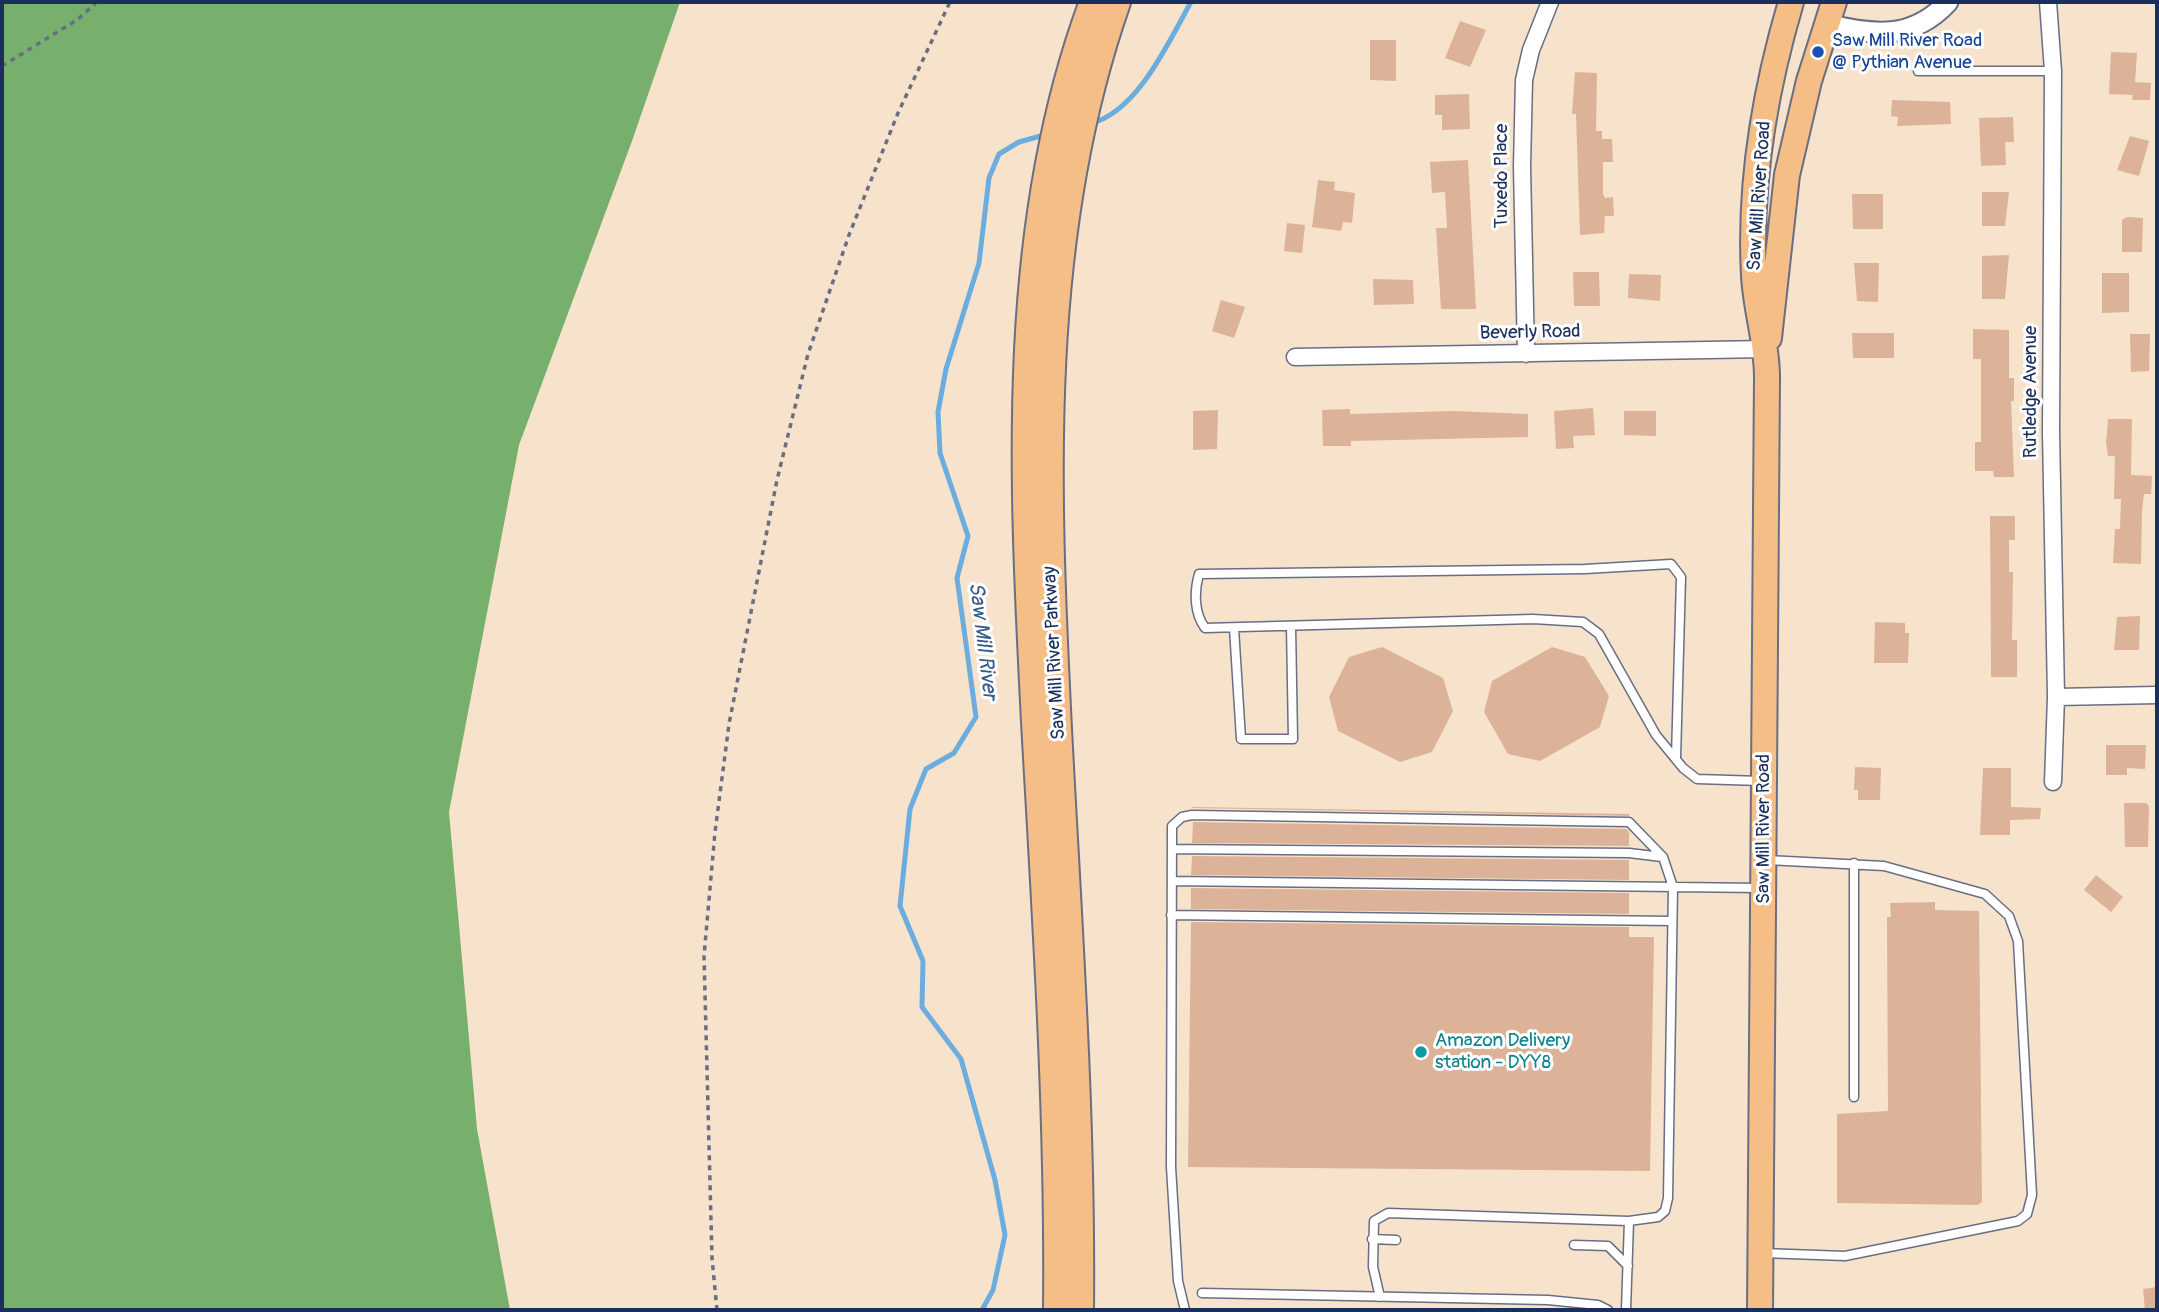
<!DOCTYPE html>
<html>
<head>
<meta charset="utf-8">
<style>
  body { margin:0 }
  #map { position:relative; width:2159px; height:1312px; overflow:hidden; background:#f7e2cb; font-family:Pangolin,sans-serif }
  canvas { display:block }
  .frame { position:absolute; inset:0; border:4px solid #1b2f5e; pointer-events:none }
</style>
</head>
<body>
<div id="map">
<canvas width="2159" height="1312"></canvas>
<div class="frame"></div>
</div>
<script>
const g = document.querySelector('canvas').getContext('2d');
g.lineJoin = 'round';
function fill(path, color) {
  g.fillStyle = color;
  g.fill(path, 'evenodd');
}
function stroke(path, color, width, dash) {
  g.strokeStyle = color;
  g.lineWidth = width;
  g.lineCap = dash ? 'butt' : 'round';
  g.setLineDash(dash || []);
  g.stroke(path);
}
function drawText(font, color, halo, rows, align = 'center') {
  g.font = font + ' Pangolin,sans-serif';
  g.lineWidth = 6;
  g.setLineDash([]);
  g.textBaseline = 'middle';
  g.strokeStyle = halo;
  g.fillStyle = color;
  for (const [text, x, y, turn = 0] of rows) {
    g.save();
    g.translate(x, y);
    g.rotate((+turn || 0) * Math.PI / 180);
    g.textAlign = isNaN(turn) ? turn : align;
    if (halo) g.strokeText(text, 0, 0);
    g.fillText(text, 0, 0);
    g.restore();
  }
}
const forest = new Path2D(`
  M 2,2 L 680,2 L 632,141 L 519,445 L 449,812 L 477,1129 L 510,1310 L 2,1310 Z`);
const stream = new Path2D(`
  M 1092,123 C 1138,111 1169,41 1191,2
  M 982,1310 L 993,1290 L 1005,1235 L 995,1180 L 961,1059 L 922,1007 L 923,961 L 900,906 L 910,809 L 926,769 L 954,753 L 976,717 L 957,578 L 968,536 L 940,453 L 938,412 L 946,369 L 979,263 L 989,178 L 999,154 L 1019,142 L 1048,134`);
const building = new Path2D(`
  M 1460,21 L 1486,30 L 1470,67 L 1445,58 Z
  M 1370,40 L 1396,40 L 1396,81 L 1370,80 Z
  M 2111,52 L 2137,53 L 2135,82 L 2151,83 L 2150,100 L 2132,100 L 2133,95 L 2109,94 Z
  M 1575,72 L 1597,73 L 1596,131 L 1602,131 L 1602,139 L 1612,139 L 1613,162 L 1603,162 L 1603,194 L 1605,198 L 1613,197 L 1614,216 L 1605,216 L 1604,233 L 1580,235 L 1576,114 L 1572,114 Z
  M 1469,94 L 1470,129 L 1442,130 L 1442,115 L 1435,115 L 1435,95 Z
  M 1892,100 L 1950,102 L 1951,124 L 1897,126 L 1898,117 L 1891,116 Z
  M 2013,117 L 2014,142 L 2005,142 L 2006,165 L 1981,166 L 1979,118 Z
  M 2130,136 L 2149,141 L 2139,176 L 2117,170 Z
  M 1468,160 L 1476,309 L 1441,309 L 1436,228 L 1447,228 L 1445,192 L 1432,193 L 1430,162 Z
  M 1318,180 L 1335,182 L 1334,190 L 1355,193 L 1352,223 L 1343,222 L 1341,231 L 1312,227 Z
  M 1982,192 L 2009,192 L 2005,226 L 1982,226 Z
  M 1852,194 L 1883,194 L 1883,229 L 1853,229 Z
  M 2127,217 L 2143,218 L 2142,252 L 2122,252 L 2122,220 Z
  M 1287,223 L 1305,225 L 1302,253 L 1284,251 Z
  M 2009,255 L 2005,299 L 1982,299 L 1982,256 Z
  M 1854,263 L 1879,263 L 1878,302 L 1857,301 Z
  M 1573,272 L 1599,272 L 1600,306 L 1574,306 Z
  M 2102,273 L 2129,273 L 2129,312 L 2102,313 Z
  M 1629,274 L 1661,275 L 1660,301 L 1628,298 Z
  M 1373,279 L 1413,280 L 1414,304 L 1374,305 Z
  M 1221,300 L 1245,307 L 1234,338 L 1212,331 Z
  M 1973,329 L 2009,330 L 2009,378 L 2014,378 L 2014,401 L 2011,401 L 2014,477 L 1994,477 L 1993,471 L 1975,471 L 1975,442 L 1981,442 L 1981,359 L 1973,359 Z
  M 1852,333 L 1894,333 L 1894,358 L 1853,358 Z
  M 2130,334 L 2150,334 L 2149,371 L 2131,372 Z
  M 1593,408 L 1595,435 L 1573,436 L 1574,448 L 1556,449 L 1554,411 Z
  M 1350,409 L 1350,414 L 1454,411 L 1528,414 L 1528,437 L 1351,441 L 1351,446 L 1323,446 L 1322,410 Z
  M 1218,410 L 1217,449 L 1193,450 L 1193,411 Z
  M 1624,411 L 1656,411 L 1656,436 L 1624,435 Z
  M 2108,419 L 2132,419 L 2131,475 L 2152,476 L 2151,494 L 2144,494 L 2142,510 L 2141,564 L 2113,563 L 2115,529 L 2120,529 L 2121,499 L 2114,499 L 2115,456 L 2108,456 L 2106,443 Z
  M 1990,516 L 2015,516 L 2015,540 L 2009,540 L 2009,572 L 2013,572 L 2012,640 L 2017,640 L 2017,677 L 1991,677 Z
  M 2140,616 L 2139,650 L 2114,650 L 2117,617 Z
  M 1875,622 L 1905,623 L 1905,633 L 1909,633 L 1908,663 L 1874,663 Z
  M 1382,647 L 1443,678 L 1453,711 L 1432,752 L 1400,762 L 1338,731 L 1329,697 L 1349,657 Z
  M 1552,647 L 1585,657 L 1609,696 L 1600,727 L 1540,761 L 1508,754 L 1484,712 L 1492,681 Z
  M 2106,745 L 2146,745 L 2145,769 L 2127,768 L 2127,775 L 2106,775 Z
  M 1855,767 L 1881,768 L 1880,800 L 1858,800 L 1858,790 L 1854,790 Z
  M 1983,768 L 2011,768 L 2011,807 L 2041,808 L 2040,819 L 2010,820 L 2010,835 L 1980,835 Z
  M 2124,803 L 2146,803 L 2149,806 L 2148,847 L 2125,847 Z
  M 1192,807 L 1629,814 L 1629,816 L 1192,808 Z
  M 1193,822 L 1626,829 L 1629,832 L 1629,846 L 1192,843 Z
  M 1192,856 L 1629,860 L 1629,880 L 1191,875 Z
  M 2096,875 L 2123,897 L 2111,912 L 2084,890 Z
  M 1191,888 L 1629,893 L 1629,914 L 1191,909 Z
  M 1935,902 L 1935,910 L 1979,911 L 1982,1202 L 1977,1205 L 1837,1203 L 1837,1114 L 1888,1111 L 1887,917 L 1891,917 L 1890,903 Z
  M 1191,922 L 1629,927 L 1629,937 L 1654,937 L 1650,1171 L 1188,1167 Z
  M 2157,1287 L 2157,1310 L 2145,1310 L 2143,1289 Z`);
const path = new Path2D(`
  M 2,66 L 77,20 L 97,2
  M 717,1310 L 712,1258 L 704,956 L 715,832 L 729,724 L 777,480 L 808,354 L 849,235 L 898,113 L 950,2`);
const service = new Path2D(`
  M 1918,71 L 2053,71
  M 1234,628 L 1241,739 L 1293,739 L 1291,626
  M 1676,758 L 1681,577 L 1671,564 L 1585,569 L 1199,574 C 1194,592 1194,613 1205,628 L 1533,619 L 1583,622 L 1599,634 L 1656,735 L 1683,768 L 1697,779 L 1761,781
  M 1172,849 L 1629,853 L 1662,857
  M 1172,881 L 1760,888
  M 1171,915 L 1672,921
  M 1854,1097 L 1854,863
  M 1372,1239 L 1396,1240
  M 1574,1245 L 1608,1246 L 1628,1266
  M 1762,1253 L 1845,1256 L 2018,1221 L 2027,1214 L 2032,1195 L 2018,941 L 2009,916 L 1985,894 L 1884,866 L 1767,860
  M 1202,1293 L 1548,1300 L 1598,1305 L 1608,1310
  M 1185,1310 L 1178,1281 L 1171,1167 L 1172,826 L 1182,817 L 1192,815 L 1629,822 L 1663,857 L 1673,887 L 1668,1198 L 1665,1211 L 1658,1217 L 1629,1221 L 1388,1213 L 1374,1221 L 1373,1267 L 1380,1297
  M 1626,1310 L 1629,1221`);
const minor = new Path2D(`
  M 2048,2 L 2053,71 L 2051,432 L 2056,697 L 2053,782
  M 1526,354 L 1522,167 L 1524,80 L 1531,50 L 1550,2
  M 1295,357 L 1767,349
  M 2056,697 L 2157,695`);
const tertiary = new Path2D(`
  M 1826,24 C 1873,35 1912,41 1948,2`);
const primary = new Path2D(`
  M 1769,338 L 1787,175 L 1809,81 L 1834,2
  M 1760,1310 L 1767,377 C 1767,343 1756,311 1754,276 C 1749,184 1765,90 1791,2`);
const trunk = new Path2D(`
  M 1057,1310 C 1059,1114 1046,918 1035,722 C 1023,484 1008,230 1093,2
  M 1080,1310 C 1082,1116 1068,922 1058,729 C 1046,485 1035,236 1117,2`);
const markers = [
  [1818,52,7,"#1a4fb4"],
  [1421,1052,7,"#0f9aa8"]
];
const transitNames = [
  ["Saw Mill River Road",1832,41],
  ["@ Pythian Avenue",1832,63]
];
const streetNames = [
  ["Tuxedo Place",1502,176,-90],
  ["Saw Mill River Road",1760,196,-86],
  ["Beverly Road",1530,333,-1],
  ["Rutledge Avenue",2031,392,-90],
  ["Saw Mill River Parkway",1055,653,-93],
  ["Saw Mill River Road",1764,829,-90]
];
const cultureNames = [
  ["Amazon Delivery",1435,1041],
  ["station - DYY8",1435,1063]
];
const waterNames = [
  ["Saw Mill River",982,641,83]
];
fill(forest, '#77af6d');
stroke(stream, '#6baddf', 5);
fill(building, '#dcb398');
stroke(service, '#686e84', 11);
stroke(minor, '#686e84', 19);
stroke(tertiary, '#686e84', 23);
stroke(primary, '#686e84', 28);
stroke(trunk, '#686e84', 30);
stroke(path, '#686e84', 3.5, [5, 5]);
stroke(service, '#fff', 8);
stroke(minor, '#fff', 16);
stroke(tertiary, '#fff', 19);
stroke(primary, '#f6be87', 24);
stroke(trunk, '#f6be87', 26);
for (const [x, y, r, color] of markers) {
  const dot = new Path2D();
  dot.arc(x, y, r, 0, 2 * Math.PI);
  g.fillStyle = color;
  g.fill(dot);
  stroke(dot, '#fff', 2.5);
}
drawText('19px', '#164399', '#fff', transitNames, 'left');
drawText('19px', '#1b2f5e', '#fff', streetNames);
drawText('19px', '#0d838f', '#fff', cultureNames, 'left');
drawText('italic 21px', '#375b8b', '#fff', waterNames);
</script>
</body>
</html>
